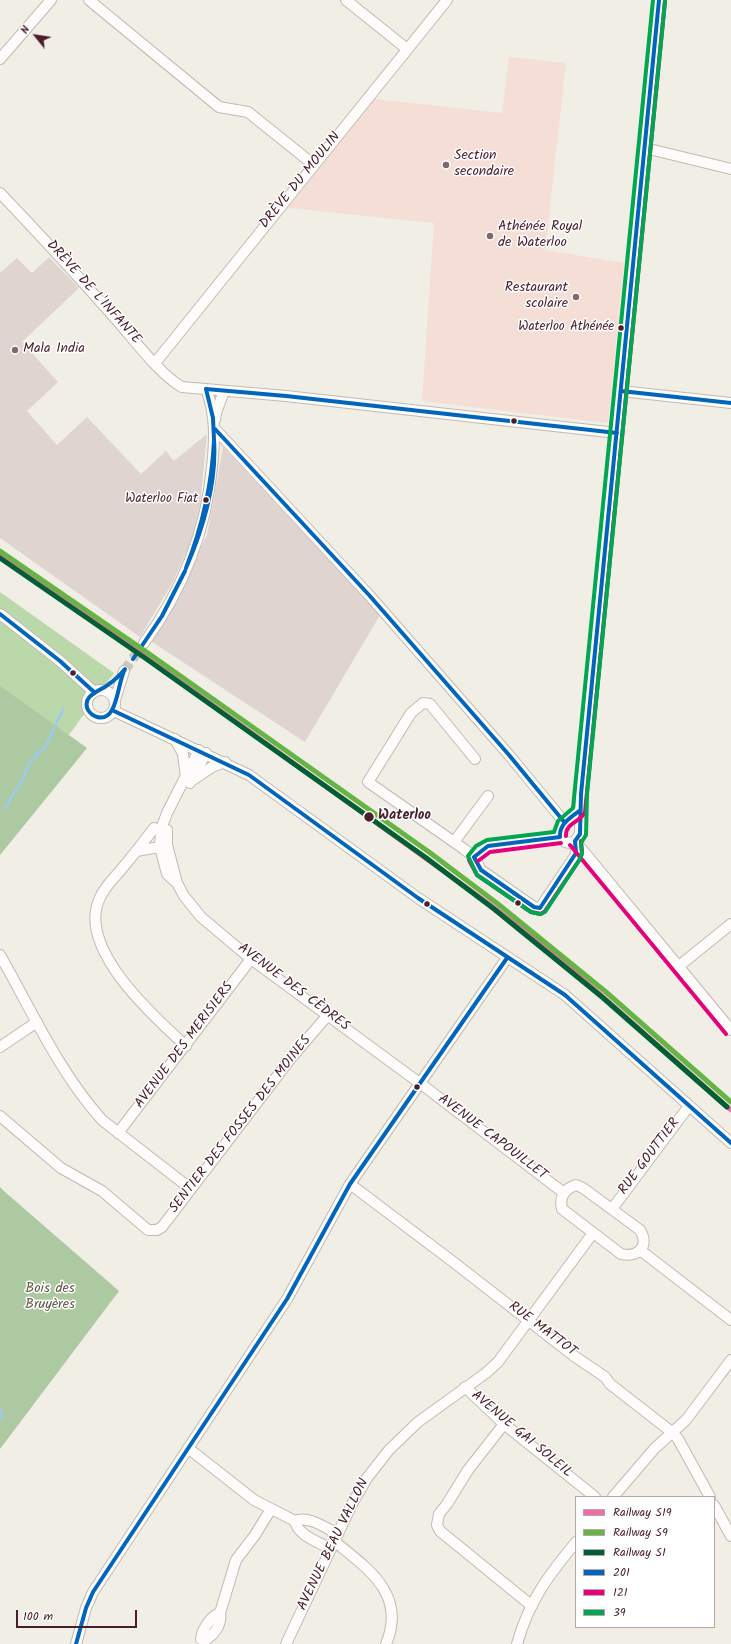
<!DOCTYPE html>
<html>
<head>
<meta charset="utf-8">
<style>
  body { margin:0 }
  #map { position:relative; width:731px; height:1644px; overflow:hidden; background:#f0eee5; font-family:Kalam,sans-serif }
  canvas { display:block }
  .legend { position:absolute; left:575px; top:1496px; width:140px; height:132px; box-sizing:border-box; background:#fff; border:1px solid #b7a5aa; margin:0; padding:5px 7px; list-style:none; font-size:12px; color:#4a1f2b }
  .legend li { display:flex; align-items:center; gap:8px; height:20px }
  .legend b { width:20px; border:1px solid #b7a5aa }
  .north { position:absolute; left:16px; top:16px; width:40px; height:40px; -webkit-text-stroke:3px #fff; paint-order:stroke; rotate:300deg; font-size:11px; font-weight:700; line-height:16px; text-align:center; color:#4a1f2b }
  .north::after { content:''; display:block; margin:auto; width:14px; height:18px; background:#4a1f2b; clip-path:polygon(50% 0,100% 100%,50% 72%,0 100%) }
  .scale { position:absolute; left:16px; top:1610px; width:121px; height:18px; box-sizing:border-box; border:2px solid #4a1f2b; border-top:0; padding-left:5px; font-size:12px; line-height:14px; white-space:nowrap; color:#4a1f2b; -webkit-text-stroke:3px #fff; paint-order:stroke }
</style>
</head>
<body>
<div id="map">
<canvas width="731" height="1644"></canvas>
<ul class="legend">
<li><b style="height:5px;background:#ed6fa7"></b>Railway S19</li>
<li><b style="height:5px;background:#66b444"></b>Railway S9</li>
<li><b style="height:5px;background:#005f33"></b>Railway S1</li>
<li><b style="height:5px;background:#0065bd"></b>201</li>
<li><b style="height:5px;background:#e5007d"></b>121</li>
<li><b style="height:5px;background:#00a651"></b>39</li>
</ul>
<div class="north">N</div>
<div class="scale">100 m</div>
</div>
<script>
const g = document.querySelector('canvas').getContext('2d');
g.lineJoin = 'round';
function fill(path, color) {
  g.fillStyle = color;
  g.fill(path, 'evenodd');
}
function stroke(path, color, width, dash) {
  g.strokeStyle = color;
  g.lineWidth = width;
  g.lineCap = dash ? 'butt' : 'round';
  g.setLineDash(dash || []);
  g.stroke(path);
}
function drawText(font, color, halo, rows, align = 'center') {
  g.font = font + ' Kalam,sans-serif';
  g.lineWidth = 3;
  g.setLineDash([]);
  g.textBaseline = 'middle';
  g.strokeStyle = halo;
  g.fillStyle = color;
  for (const [text, x, y, turn = 0] of rows) {
    g.save();
    g.translate(x, y);
    g.rotate((+turn || 0) * Math.PI / 180);
    g.textAlign = isNaN(turn) ? turn : align;
    if (halo) g.strokeText(text, 0, 0);
    g.fillText(text, 0, 0);
    g.restore();
  }
}
const built = new Path2D(`
  M 509,57 L 566,63 L 545,250 L 624,263 L 608,423 L 422,401 L 434,223 L 288,208 L 375,99 L 502,113 Z`);
const industrial = new Path2D(`
  M 49,257 L 79,288 L 22,342 L 58,382 L 27,411 L 57,445 L 87,417 L 141,474 L 166,451 L 174,461 L 207,434 L 200,505 L 191,541 L 174,580 L 140,637 L 0,538 L 0,273 L 17,258 L 32,273 Z
  M 223,447 L 380,615 L 305,742 L 152,642 L 207,535 Z`);
const green = new Path2D(`
  M 0,592 L 114,673 L 69,735 L 0,690 Z`);
const forest = new Path2D(`
  M 0,686 L 87,748 L 0,855 Z
  M 0,1187 L 5,1192 L 119,1291 L 0,1449 Z`);
const stream = new Path2D(`
  M 5,808 L 24,777 L 26,770 L 31,760 L 37,757 L 36,753 L 44,750 L 63,709
  M 0,1410 L 3,1419`);
const minorTunnel = new Path2D(`
  M 124,671 L 144,643`);
const minor = new Path2D(`
  M 89,0 L 219,107 L 248,112 L 314,165
  M 346,0 L 407,49
  M 0,59 L 51,0
  M 645,148 L 731,169
  M 0,193 C 39,234 77,275 114,317 C 132,337 160,375 182,387 L 286,396 L 617,433
  M 155,363 L 447,0
  M 621,391 L 731,403
  M 215,420 L 216,413 L 224,391
  M 215,429 L 369,595 L 509,755 L 565,823
  M 0,614 L 60,661 L 94,692
  M 144,643 C 182,591 206,531 212,467 C 215,440 216,415 206,389
  M87 704a14 14 0 1 1 28 0a14 14 0 1 1-28 0Z
  M 115,700 L 124,671
  M 114,711 L 249,775 L 418,898 L 565,995 L 731,1143
  M 175,739 L 183,754 L 186,777
  M 199,750 L 167,813 L 161,829 L 160,847 L 167,874 L 177,883 L 184,896 L 201,917 L 251,959 L 425,1087 L 564,1193
  M 475,759 L 430,704 L 423,703 L 411,713 L 368,782 L 464,849 L 474,857 L 481,870 L 534,907 L 540,908 L 575,856 L 576,853 L 575,841
  M 194,779 L 212,767 L 225,762
  M 190,783 L 206,753
  M 579,811 L 560,829 L 560,837 C 564,843 569,844 575,841 L 580,834 L 581,794 L 659,0
  M 154,828 C 143,843 132,857 120,871 C 112,880 103,889 99,900 C 78,949 153,1016 186,1046
  M 167,830 L 167,845 L 177,883
  M 575,841 L 731,1030
  M 454,842 L 488,796
  M 136,851 L 166,846
  M 474,857 L 480,851 L 488,846 L 560,837
  M 0,955 C 32,1011 59,1072 102,1120 L 191,1189
  M 679,966 L 731,924
  M 0,1047 L 37,1022
  M 0,1116 L 61,1168 L 102,1191 L 148,1230 L 157,1230 L 162,1227 L 291,1058 L 328,1015
  M 118,1133 L 251,959
  M 350,1184 L 452,1261 L 574,1356 L 605,1377 L 610,1384 L 673,1433 L 678,1439 L 710,1497
  M 576,1185 L 583,1188 L 640,1230 C 650,1246 638,1258 621,1254 L 562,1209 C 559,1197 564,1189 576,1185 Z
  M 612,1209 L 689,1106
  M 640,1250 L 731,1320
  M 465,1387 L 504,1424 L 595,1497
  M 504,1424 L 468,1470 L 447,1504 L 439,1514 L 437,1525 L 440,1531 L 532,1606
  M 188,1448 L 254,1500 L 295,1521
  M 613,1497 L 655,1448 L 686,1420 L 731,1360
  M 714,1505 L 731,1536
  M 334,1541 C 368,1569 407,1594 386,1644
  M 331,1549 C 319,1542 298,1536 295,1521 C 308,1515 326,1528 338,1534
  M 220,1613 C 222,1625 214,1635 204,1641 L 201,1639 C 202,1629 211,1616 220,1613 L 236,1560 L 255,1535 L 271,1509
  M 76,1644 L 86,1608 L 93,1592 L 287,1299 L 350,1184 L 507,958
  M 286,1644 L 352,1504 L 367,1478 L 389,1450 L 418,1422 L 486,1373 L 498,1362 L 593,1233
  M 517,1644 C 529,1601 548,1576 576,1542`);
const bus1 = new Path2D(`
  M 621,391 L 731,403
  M 215,429 L 369,595 L 509,755 L 565,823
  M 214,440 L 213,418 L 206,389 L 286,396 L 617,433
  M 186,568 C 202,527 212,485 214,440
  M 186,568 C 203,529 217,484 214,440
  M 0,614 L 60,661 L 94,692
  M 162,616 L 185,571
  M 162,616 L 185,571
  M 133,659 L 162,616
  M 133,659 L 162,616
  M 125,669 C 117,683 118,723 97,717 C 93,716 90,713 88,710 C 81,695 101,691 109,684 C 115,680 120,675 125,669 Z
  M 114,711 L 249,775 L 418,898 L 565,995 L 731,1143
  M 579,811 C 570,818 559,824 560,837 L 488,846 L 474,857 L 481,870 L 534,907 L 540,908 L 576,853 L 575,841 L 580,834 L 581,794 L 659,0
  M 76,1644 L 86,1608 L 93,1592 L 287,1299 L 350,1184 L 507,958`);
const bus2 = new Path2D(`
  M 566,836 C 565,823 581,822 585,812 L 665,1
  M 570,845 L 726,1034
  M 469,860 L 477,875 L 531,912 L 541,914 L 545,911 L 580,859 L 582,853 L 581,841
  M 478,861 L 490,852 L 561,843`);
const bus3 = new Path2D(`
  M 653,0 L 573,808 L 558,821 L 554,832 L 487,840 L 476,846 L 468,856 L 477,875 L 531,912 L 540,914 L 545,912 L 580,859 L 582,853 L 581,843 L 586,835 L 587,794 L 665,1`);
const rail1 = new Path2D(`
  M 0,556 L 146,657 L 492,906 L 567,965 L 731,1110`);
const rail2 = new Path2D(`
  M 0,551 L 148,653 L 429,852 L 498,904 L 606,992 L 731,1102`);
const rail3 = new Path2D(`
  M 0,558 L 145,658 L 425,857 L 494,909 L 602,997 L 727,1107`);
const markers = [
  [446,165,4,"#84676c"],
  [490,236,4,"#84676c"],
  [576,297,4,"#84676c"],
  [621,328,3.5,"#4a1f2b"],
  [15,350,4,"#84676c"],
  [514,421,3.5,"#4a1f2b"],
  [206,500,3.5,"#4a1f2b"],
  [73,673,3.5,"#4a1f2b"],
  [369,817,5.5,"#4a1f2b"],
  [518,903,3.5,"#4a1f2b"],
  [427,904,3.5,"#4a1f2b"],
  [417,1087,3.5,"#4a1f2b"]
];
const busNames = [
  ["Waterloo Athénée",614,328],
  ["Waterloo Fiat",198,500]
];
const poiNames = [
  ["Section",454,157],
  ["secondaire",454,173],
  ["Athénée Royal",498,228],
  ["de Waterloo",498,244],
  ["Restaurant",568,289,"right"],
  ["scolaire",568,305,"right"],
  ["Mala India",23,350]
];
const streetNames = [
  ["DRÈVE DU MOULIN",301,181,-51],
  ["DRÈVE DE L'INFANTE",93,293,48],
  ["AVENUE DES CÈDRES",293,988,37],
  ["AVENUE DES MERISIERS",185,1046,-53],
  ["SENTIER DES FOSSES DES MOINES",241,1125,-52],
  ["AVENUE CAPOUILLET",492,1138,37],
  ["RUE GOUTTIER",650,1157,-53],
  ["RUE MATTOT",542,1330,37],
  ["AVENUE GAI SOLEIL",521,1435,40],
  ["AVENUE BEAU VALLON",334,1545,-64]
];
const stopNames = [
  ["Waterloo",378,817]
];
const parkNames = [
  ["Bois des",50,1290],
  ["Bruyères",50,1306]
];
fill(built, '#f4ded6');
fill(industrial, '#e0d4d1');
fill(green, '#bbd8aa');
fill(forest, '#acc9a1');
stroke(stream, '#9ccbeb', 2.5);
stroke(minorTunnel, '#cfc5c0', 10, [10, 5]);
stroke(minor, '#c0bab5', 12);
stroke(minor, '#fdfcfb', 10);
stroke(bus1, '#0065bd', 4);
stroke(bus2, '#e5007d', 4);
stroke(bus3, '#00a651', 4);
stroke(rail1, '#ed6fa7', 5);
stroke(rail2, '#66b444', 5);
stroke(rail3, '#005f33', 5);
for (const [x, y, r, color] of markers) {
  const dot = new Path2D();
  dot.arc(x, y, r, 0, 2 * Math.PI);
  g.fillStyle = color;
  g.fill(dot);
  stroke(dot, '#fff', 1.5);
}
drawText('13px', '#4a1f2b', '#fff', busNames, 'right');
drawText('14px', '#4a1f2b', '#fff', poiNames, 'left');
drawText('14px', '#4a1f2b', '#fff', streetNames);
drawText('bold 14px', '#4a1f2b', '#fff', stopNames, 'left');
drawText('14px', '#625946', '#fff', parkNames);
</script>
</body>
</html>
